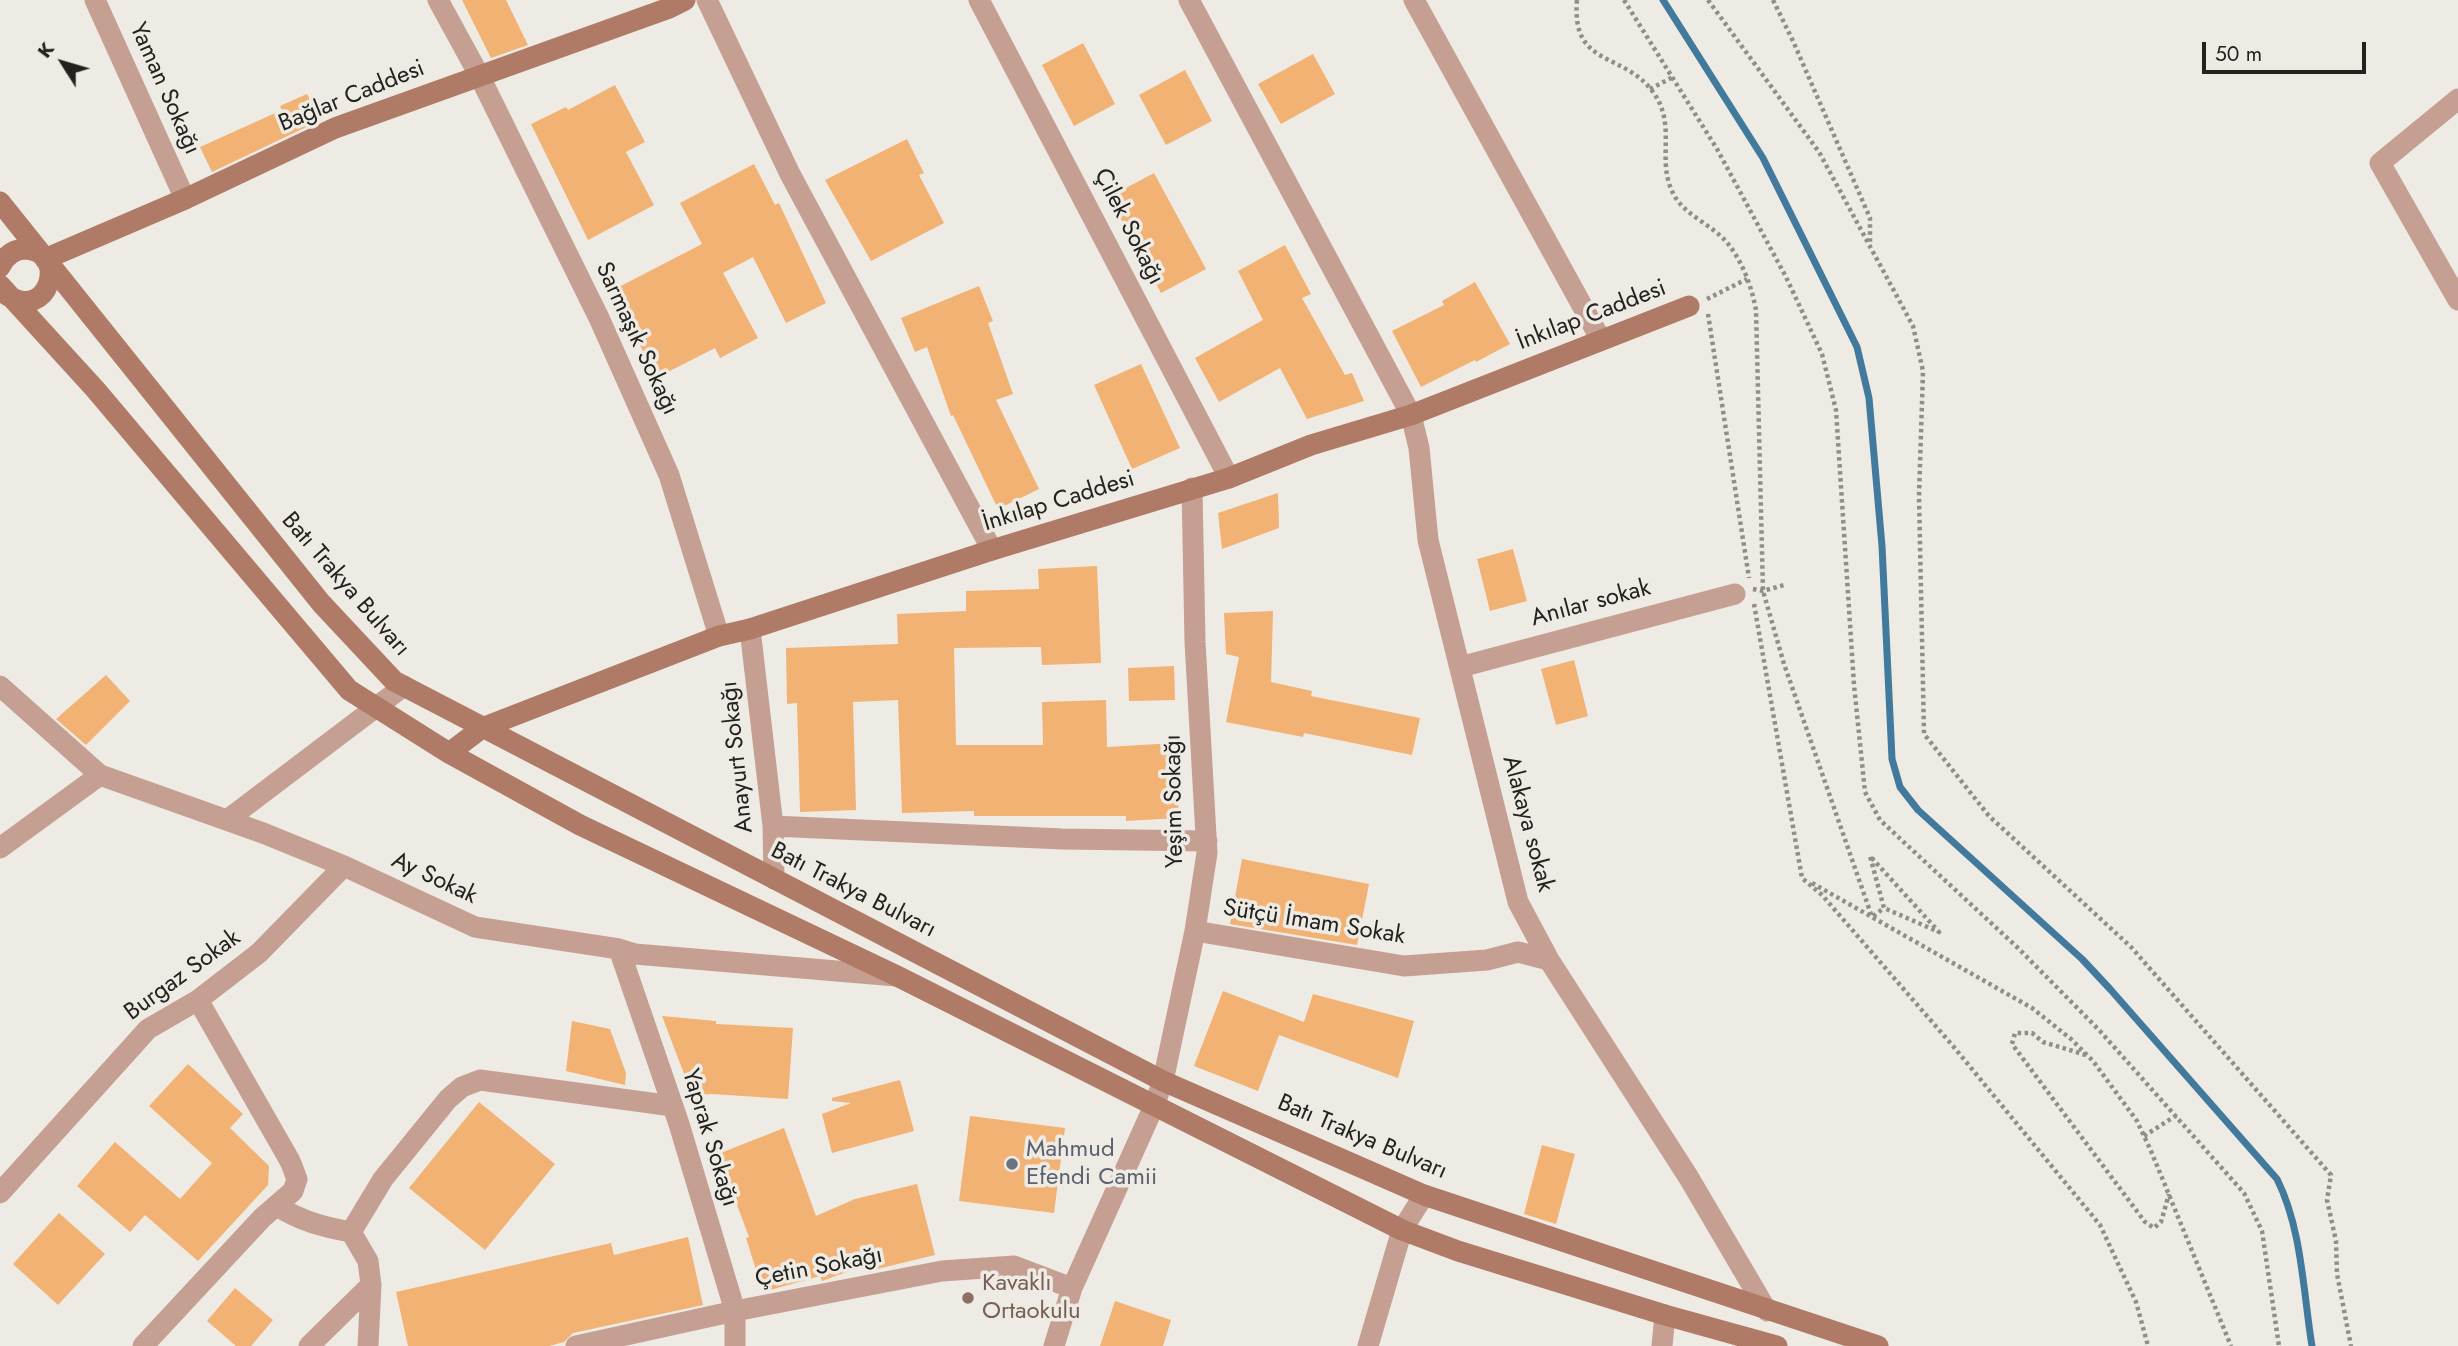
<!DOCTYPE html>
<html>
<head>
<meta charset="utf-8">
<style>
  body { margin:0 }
  #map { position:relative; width:2458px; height:1346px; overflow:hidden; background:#eeebe4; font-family:Jost,sans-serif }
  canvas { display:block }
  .north { position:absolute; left:28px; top:28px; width:70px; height:70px; -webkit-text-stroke:5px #eeebe4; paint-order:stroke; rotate:307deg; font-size:19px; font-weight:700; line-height:28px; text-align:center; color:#23221f }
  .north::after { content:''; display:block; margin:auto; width:24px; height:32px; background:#23221f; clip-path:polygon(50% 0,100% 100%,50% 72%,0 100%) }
  .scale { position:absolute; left:2202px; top:42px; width:164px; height:32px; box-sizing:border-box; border:4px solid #23221f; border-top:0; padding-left:9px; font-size:21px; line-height:24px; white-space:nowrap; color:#23221f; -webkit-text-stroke:5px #eeebe4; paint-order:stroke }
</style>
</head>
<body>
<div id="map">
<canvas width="2458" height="1346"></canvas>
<div class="north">K</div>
<div class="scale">50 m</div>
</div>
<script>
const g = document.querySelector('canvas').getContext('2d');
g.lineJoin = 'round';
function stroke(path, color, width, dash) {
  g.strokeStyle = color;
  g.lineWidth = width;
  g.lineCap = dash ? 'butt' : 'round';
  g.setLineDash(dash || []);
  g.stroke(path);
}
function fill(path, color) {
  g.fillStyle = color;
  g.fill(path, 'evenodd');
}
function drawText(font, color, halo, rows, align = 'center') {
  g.font = font + ' Jost,sans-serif';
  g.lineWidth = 7;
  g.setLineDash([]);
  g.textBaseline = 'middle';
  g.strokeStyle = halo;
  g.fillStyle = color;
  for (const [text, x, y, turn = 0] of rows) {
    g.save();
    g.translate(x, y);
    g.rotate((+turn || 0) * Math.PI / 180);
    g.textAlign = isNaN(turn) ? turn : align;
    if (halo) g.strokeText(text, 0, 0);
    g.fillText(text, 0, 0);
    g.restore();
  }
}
const stream = new Path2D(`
  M 1663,0 L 1763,158 L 1857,347 L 1869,398 L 1882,546 L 1892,759 L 1900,787 L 1918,810 L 2082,959 L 2110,989 L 2277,1179 C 2302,1229 2303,1291 2312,1346`);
const building = new Path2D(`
  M 462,0 L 506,0 L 528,45 L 491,58 Z
  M 1083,43 L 1115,104 L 1074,126 L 1042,65 Z
  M 1313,54 L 1335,94 L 1281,124 L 1258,84 Z
  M 1185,70 L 1212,121 L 1166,145 L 1139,95 Z
  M 615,85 L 645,142 L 626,152 L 654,205 L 588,240 L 531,124 L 566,107 L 568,110 Z
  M 307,94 L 321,120 L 212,172 L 200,147 L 282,110 L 280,106 Z
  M 907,139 L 924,173 L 919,175 L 944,223 L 871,261 L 825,180 Z
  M 754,164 L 775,205 L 779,203 L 826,303 L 786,323 L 753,257 L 723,273 L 758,338 L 720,358 L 715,348 L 656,378 L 613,290 L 702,244 L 680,203 Z
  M 1154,173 L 1206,269 L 1161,293 L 1109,197 Z
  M 1285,245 L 1311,294 L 1302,298 L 1345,375 L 1352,373 L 1364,401 L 1307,419 L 1280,368 L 1219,402 L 1195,358 L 1263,320 L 1238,271 Z
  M 1475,282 L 1510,344 L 1476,362 L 1475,360 L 1421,387 L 1392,331 L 1444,305 L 1442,301 Z
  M 979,286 L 993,321 L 988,323 L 1013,394 L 996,400 L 1039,489 L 998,509 L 953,415 L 951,416 L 927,347 L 915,352 L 901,318 Z
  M 1141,364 L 1180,448 L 1132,469 L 1094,385 Z
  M 1278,493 L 1279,528 L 1222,549 L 1218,513 Z
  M 1513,549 L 1527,601 L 1490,611 L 1477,559 Z
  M 1097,566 L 1101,663 L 1042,665 L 1041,647 L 954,648 L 956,745 L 1043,745 L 1042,702 L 1106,700 L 1107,747 L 1175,743 L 1179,818 L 1126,821 L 1126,816 L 974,816 L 974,811 L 902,813 L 898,700 L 853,702 L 856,810 L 800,812 L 797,703 L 787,704 L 786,648 L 898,644 L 897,614 L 966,611 L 966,591 L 1039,589 L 1038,569 Z
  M 1273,611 L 1271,682 L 1312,691 L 1311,696 L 1420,718 L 1412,755 L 1304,733 L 1303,737 L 1226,722 L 1239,657 L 1226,654 L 1224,613 Z
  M 1574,660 L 1588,716 L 1556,725 L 1541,669 Z
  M 1174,666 L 1175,700 L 1129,701 L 1128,668 Z
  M 106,675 L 130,701 L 86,745 L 56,719 Z
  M 1242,859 L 1369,884 L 1357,945 L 1230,924 Z
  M 1223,991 L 1304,1022 L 1313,994 L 1414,1021 L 1398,1078 L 1279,1035 L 1258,1091 L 1194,1066 Z
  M 662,1016 L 716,1021 L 716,1024 L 793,1028 L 788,1099 L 712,1094 L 692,1095 Z
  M 572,1021 L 610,1029 L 626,1073 L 625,1085 L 566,1071 Z
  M 188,1064 L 243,1114 L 230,1128 L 269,1166 L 268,1185 L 198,1261 L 145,1215 L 130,1232 L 77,1186 L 115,1142 L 180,1199 L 212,1163 L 149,1106 Z
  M 900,1080 L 914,1131 L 832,1153 L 822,1114 L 851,1103 L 832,1101 L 832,1098 Z
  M 479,1102 L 555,1164 L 485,1250 L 409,1188 Z
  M 970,1116 L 1065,1128 L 1054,1213 L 959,1201 Z
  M 784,1128 L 816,1216 L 855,1199 L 917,1184 L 935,1255 L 873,1270 L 871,1263 L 822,1281 L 820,1276 L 763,1292 L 746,1238 L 749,1237 L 718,1154 Z
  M 1542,1145 L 1575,1154 L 1556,1224 L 1524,1214 Z
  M 59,1213 L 105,1254 L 58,1305 L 13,1264 Z
  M 688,1237 L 703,1305 L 573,1333 L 564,1342 L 549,1346 L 408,1346 L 396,1292 L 611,1243 L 614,1255 Z
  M 235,1288 L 273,1320 L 251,1346 L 236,1346 L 207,1321 Z
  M 1115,1301 L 1171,1320 L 1163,1346 L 1100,1346 Z`);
const path = new Path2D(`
  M 1577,0 C 1571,68 1623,51 1653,92 C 1678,126 1655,161 1674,195 C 1685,216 1715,226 1729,245 C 1743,263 1752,288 1756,310 L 1763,591 L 1784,664 L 1872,917 L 1884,908 L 1870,856 L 1939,932 L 1884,908
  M 1624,0 L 1717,149 L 1786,277 L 1822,354 L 1836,410 L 1854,685 L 1865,792 L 1880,820 L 2018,948 L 2099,1030 L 2244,1193 L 2262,1231 L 2279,1346
  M 1708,0 L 1819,152 L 1913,326 L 1923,371 L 1919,496 L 1924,734 L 1989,816 L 2131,947 L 2331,1175 L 2327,1200 L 2336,1241 L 2337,1274 L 2351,1346
  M 1773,0 L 1793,41 L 1870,218 L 1870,245
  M 1650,89 L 1673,77
  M 1707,299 L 1747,279
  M 1708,314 L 1749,578
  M 1753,589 L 1763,591 L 1784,585
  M 1754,604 L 1802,878 L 1822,895 L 1953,1046 L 2100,1225 L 2136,1302 L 2148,1346
  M 1812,883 L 2032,1008 L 2071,1039 L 2093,1061 L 2137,1121 L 2151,1151 L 2231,1346
  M 2086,1055 L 2043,1042 L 2032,1033 L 2015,1033 L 2012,1044 L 2145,1222 L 2154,1228 L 2161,1222 L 2169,1194
  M 2144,1136 L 2177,1115`);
const street = new Path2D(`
  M 95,0 L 185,199
  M 438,0 L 479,75 L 599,318 L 669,475 L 719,636
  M 707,0 L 790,174 L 992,550
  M 979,0 L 1229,478
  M 1189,0 L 1411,415 L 1419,448 L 1428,540 L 1518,902 L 1549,960 L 1689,1178 L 1767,1311
  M 1414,0 L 1601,340
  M 2458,99 L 2380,163 L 2458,300
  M 750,629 L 773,826 L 774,879
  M 1460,667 L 1735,594
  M 0,686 L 100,775 L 263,833 L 344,866 L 475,927 L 619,949 L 635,954 L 896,976
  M 227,820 L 404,686
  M 773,826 L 1062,839 L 1207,841
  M 0,848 L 100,775
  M 1195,931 L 1404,966 L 1487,960 L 1518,952 L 1549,960
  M 619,949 L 679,1124 L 735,1311 L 735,1346
  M 0,1193 L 148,1029 L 198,1000 L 259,953 L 344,866
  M 277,1206 C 301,1221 323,1227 351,1232 L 368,1261 L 371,1285 L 368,1346
  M 351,1232 L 383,1179 L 448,1099 L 462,1087 L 480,1080 L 673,1106
  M 143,1346 L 262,1218 L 293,1191 L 297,1179 L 290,1161 L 198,1000
  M 309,1346 L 371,1285
  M 576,1346 L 735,1311 L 942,1271 L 1014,1266 L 1072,1288
  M 1054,1346 L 1072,1288 L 1154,1106 L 1163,1081 L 1195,931 L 1207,853 L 1195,642 L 1192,488
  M 1368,1346 L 1402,1230 L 1424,1195
  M 1662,1346 L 1665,1315`);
const secondary = new Path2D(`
  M 0,202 L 321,603 L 394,681 L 1163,1081 L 1424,1195 L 1878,1346
  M 45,259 L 185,199 L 335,128 L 669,8 L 685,0
  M 0,267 C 5,256 13,249 26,249 C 70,252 48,323 7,295
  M 0,285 L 95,389 L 349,690 L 449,753 L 580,825 L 897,976 L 1402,1230 L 1458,1251 L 1665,1315 L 1777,1346
  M 449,753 L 482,728 L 719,636 L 750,629 L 992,550 L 1229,478 L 1311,445 L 1411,415 L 1689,306`);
const markers = [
  [1012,1164,7,"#6b7280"],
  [968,1298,7,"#8d6e63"]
];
const streetNames = [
  ["Yaman Sokağı",164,89,66],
  ["Bağlar Caddesi",352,97,-22],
  ["Çilek Sokağı",1128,227,63],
  ["İnkılap Caddesi",1592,316,-21],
  ["Sarmaşık Sokağı",636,339,65],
  ["İnkılap Caddesi",1059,502,-17],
  ["Batı Trakya Bulvarı",345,585,49],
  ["Anılar sokak",1591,604,-15],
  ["Anayurt Sokağı",738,757,-96],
  ["Yeşim Sokağı",1175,801,-91],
  ["Alakaya sokak",1527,824,75],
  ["Ay Sokak",434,879,25],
  ["Batı Trakya Bulvarı",853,891,27],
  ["Sütçü İmam Sokak",1314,923,9],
  ["Burgaz Sokak",183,976,-36],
  ["Yaprak Sokağı",709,1138,73],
  ["Batı Trakya Bulvarı",1362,1138,23],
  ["Çetin Sokağı",819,1268,-11]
];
const worshipNames = [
  ["Mahmud",1026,1150],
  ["Efendi Camii",1026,1178]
];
const educationNames = [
  ["Kavaklı",982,1284],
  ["Ortaokulu",982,1312]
];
stroke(stream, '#417a9c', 7);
fill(building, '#f1b274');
stroke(path, '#908e89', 4.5, [3.5, 3.5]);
stroke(street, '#c59f92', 21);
stroke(secondary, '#af7a66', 21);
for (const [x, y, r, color] of markers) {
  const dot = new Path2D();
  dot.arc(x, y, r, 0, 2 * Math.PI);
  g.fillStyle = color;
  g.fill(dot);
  stroke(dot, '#eeebe4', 2.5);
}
drawText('24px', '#23221f', '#eeebe4', streetNames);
drawText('24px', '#5b616d', '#eeebe4', worshipNames, 'left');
drawText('24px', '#785e54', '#eeebe4', educationNames, 'left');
</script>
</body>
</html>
